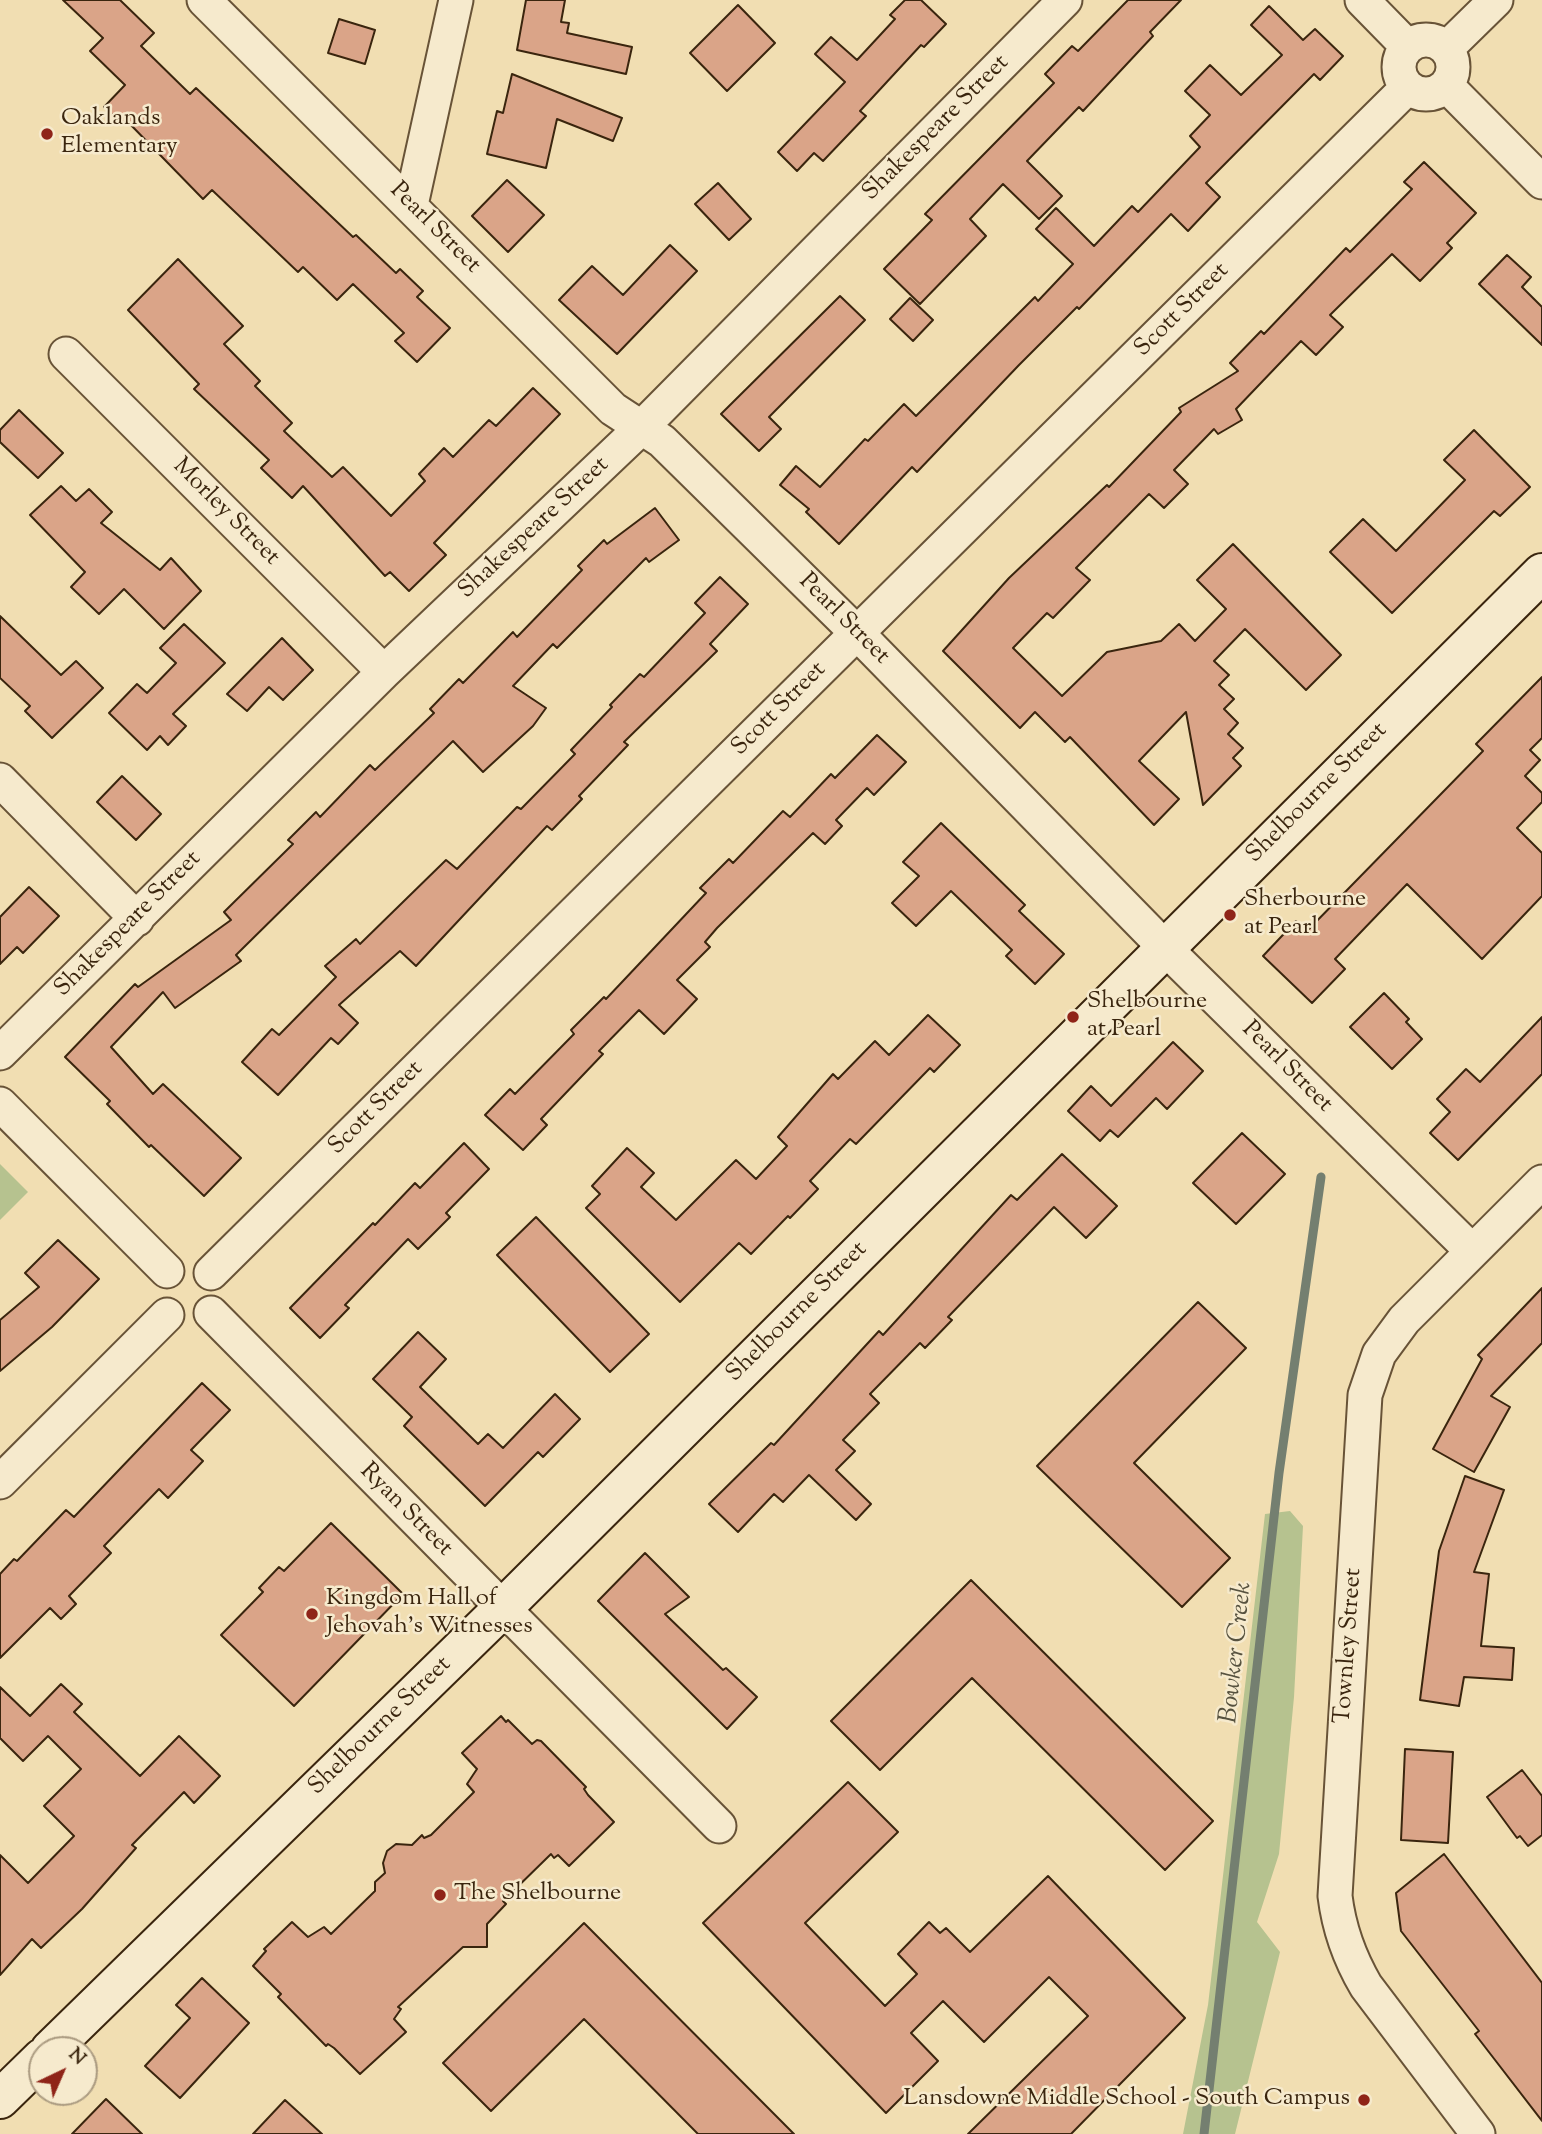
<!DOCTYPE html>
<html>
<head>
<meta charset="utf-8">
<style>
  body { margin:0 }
  #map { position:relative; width:1542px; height:2134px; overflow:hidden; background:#f1deb2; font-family:"Sorts Mill Goudy",serif }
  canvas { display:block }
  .north { position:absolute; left:28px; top:2036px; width:70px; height:70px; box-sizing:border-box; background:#f6eacd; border:2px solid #ab9b81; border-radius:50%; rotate:44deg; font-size:19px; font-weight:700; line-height:28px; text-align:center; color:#3a250e }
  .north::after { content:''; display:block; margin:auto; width:24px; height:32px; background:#8f2418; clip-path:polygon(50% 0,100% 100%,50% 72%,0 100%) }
</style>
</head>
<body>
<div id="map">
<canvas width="1542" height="2134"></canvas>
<div class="north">N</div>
</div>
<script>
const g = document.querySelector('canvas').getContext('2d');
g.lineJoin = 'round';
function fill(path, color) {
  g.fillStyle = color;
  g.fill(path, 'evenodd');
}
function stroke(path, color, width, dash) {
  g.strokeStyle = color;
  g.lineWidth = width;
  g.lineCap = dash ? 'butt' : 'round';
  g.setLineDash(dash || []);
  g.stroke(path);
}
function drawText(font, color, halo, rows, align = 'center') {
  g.font = font + ' "Sorts Mill Goudy",serif';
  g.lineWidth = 5;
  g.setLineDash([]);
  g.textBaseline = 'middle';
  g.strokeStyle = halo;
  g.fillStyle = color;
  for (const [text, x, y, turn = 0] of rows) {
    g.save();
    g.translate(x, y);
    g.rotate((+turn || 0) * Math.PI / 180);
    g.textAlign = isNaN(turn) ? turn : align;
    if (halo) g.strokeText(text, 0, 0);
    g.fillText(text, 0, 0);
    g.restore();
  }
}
const green = new Path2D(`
  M 0,1164 L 28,1192 L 0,1220 Z
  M 1290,1511 L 1303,1526 L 1294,1697 L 1279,1854 L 1257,1922 L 1280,1952 L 1235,2134 L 1183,2134 L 1208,2005 L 1265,1514 Z`);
const stream = new Path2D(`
  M 1204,2134 L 1279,1473 L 1321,1177`);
const building = new Path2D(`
  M 63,0 L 120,0 L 154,33 L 141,46 L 190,94 L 196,88 L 353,237 L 356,235 L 396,273 L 400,269 L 423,291 L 417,297 L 450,328 L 417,362 L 395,341 L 404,333 L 353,284 L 337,300 L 303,267 L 298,272 L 212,190 L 203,199 L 126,120 L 122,124 L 104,107 L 125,85 L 90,51 L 103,38 Z
  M 526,0 L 565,0 L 561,22 L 569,23 L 567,33 L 632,47 L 626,74 L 517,50 Z
  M 905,0 L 921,0 L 946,24 L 924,47 L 921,45 L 860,111 L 866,116 L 823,161 L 814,153 L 797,171 L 778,152 L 845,82 L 815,54 L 831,37 L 857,60 L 895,19 L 890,15 Z
  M 1128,0 L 1181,0 L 1150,32 L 1153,36 L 1110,82 L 1083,111 L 1079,107 L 1027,161 L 1062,196 L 1039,219 L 1003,184 L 970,219 L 986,236 L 920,304 L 884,269 L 932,220 L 925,214 L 1054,83 L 1045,74 L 1072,46 L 1078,51 Z
  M 738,5 L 775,43 L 727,91 L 690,53 Z
  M 1269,6 L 1303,40 L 1315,29 L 1343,56 L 1320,80 L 1314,74 L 1206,183 L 1220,197 L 1188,231 L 1171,214 L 1079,309 L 1077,307 L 1019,365 L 917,472 L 912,467 L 839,544 L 806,512 L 809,509 L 780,485 L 796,466 L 820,487 L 865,439 L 868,441 L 904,404 L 916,416 L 1035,297 L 1038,301 L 1073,264 L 1036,229 L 1056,208 L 1094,246 L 1132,206 L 1138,212 L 1200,147 L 1190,136 L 1210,115 L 1185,91 L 1210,65 L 1241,95 L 1282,55 L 1251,25 Z
  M 339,19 L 375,30 L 365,64 L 328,53 Z
  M 512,74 L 622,118 L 613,141 L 557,119 L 546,168 L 487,154 L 497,111 L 503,113 Z
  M 1424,162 L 1476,213 L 1447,243 L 1452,248 L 1420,281 L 1392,254 L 1330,315 L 1343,327 L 1316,355 L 1301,341 L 1236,409 L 1242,420 L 1218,434 L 1214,429 L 1174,470 L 1188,484 L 1164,508 L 1149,494 L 1076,568 L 1090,580 L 1053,618 L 1047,613 L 1013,648 L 1062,696 L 1107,652 L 1161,641 L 1179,624 L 1195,641 L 1226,609 L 1197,580 L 1233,544 L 1341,655 L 1306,690 L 1245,629 L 1214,661 L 1229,675 L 1219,685 L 1234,699 L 1224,709 L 1238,723 L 1228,734 L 1243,748 L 1233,758 L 1241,766 L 1203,805 L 1186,712 L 1139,761 L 1179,799 L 1154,825 L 1070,737 L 1065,742 L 1035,712 L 1020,728 L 943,651 L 1009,578 L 1107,485 L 1109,487 L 1181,412 L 1179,408 L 1238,371 L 1230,363 L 1261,331 L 1264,334 L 1346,248 L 1350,252 L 1412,189 L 1404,182 Z
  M 507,180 L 544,215 L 508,252 L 472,216 Z
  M 718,183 L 751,219 L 729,240 L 695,204 Z
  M 670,245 L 697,271 L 617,354 L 559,300 L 592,266 L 623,295 Z
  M 1507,255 L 1531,277 L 1522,287 L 1542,307 L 1542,345 L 1479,284 Z
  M 178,259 L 243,326 L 224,344 L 260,381 L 255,386 L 292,423 L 284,431 L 332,477 L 343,467 L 391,516 L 425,481 L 419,474 L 444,448 L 453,457 L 489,420 L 496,426 L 533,388 L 560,414 L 434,543 L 446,555 L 409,591 L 390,572 L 385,576 L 303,486 L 292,498 L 261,468 L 269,460 L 194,389 L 199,384 L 128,310 Z
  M 840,296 L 865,320 L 769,417 L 781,429 L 759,451 L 721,414 Z
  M 910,298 L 933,320 L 913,341 L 890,319 Z
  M 19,410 L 63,453 L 38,478 L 0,442 L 0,430 Z
  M 1474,430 L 1530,487 L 1500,516 L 1494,511 L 1392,613 L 1330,552 L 1363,519 L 1396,551 L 1465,480 L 1444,460 Z
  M 61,486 L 76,501 L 89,489 L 112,512 L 101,523 L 160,570 L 171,558 L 201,591 L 164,629 L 124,589 L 99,614 L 71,587 L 85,572 L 30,515 Z
  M 655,508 L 679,540 L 649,562 L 646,558 L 557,648 L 553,644 L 513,686 L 546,708 L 533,726 L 483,772 L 453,741 L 236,955 L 241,961 L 175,1008 L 163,992 L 111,1047 L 153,1094 L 163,1084 L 241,1158 L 204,1196 L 151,1145 L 149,1147 L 107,1104 L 110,1101 L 65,1057 L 135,984 L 138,987 L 231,920 L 224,912 L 293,844 L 288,840 L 316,812 L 320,817 L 370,765 L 375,770 L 434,713 L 430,709 L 459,679 L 463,683 L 513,632 L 517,637 L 582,570 L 578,566 L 604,540 L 607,544 Z
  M 720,577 L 748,604 L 710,644 L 717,651 L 624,742 L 628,745 L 579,796 L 582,799 L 552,830 L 547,826 L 416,966 L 400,951 L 339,1005 L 358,1023 L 338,1044 L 331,1038 L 278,1095 L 242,1062 L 272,1029 L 279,1035 L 336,977 L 325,966 L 356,939 L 360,944 L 446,860 L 457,869 L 517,807 L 521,809 L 575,754 L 571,750 L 612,707 L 610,705 L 640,674 L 644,677 L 705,613 L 695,603 Z
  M 0,616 L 61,675 L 76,661 L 103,688 L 52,738 L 25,711 L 30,706 L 0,678 Z
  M 184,624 L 225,663 L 173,714 L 186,726 L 168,745 L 160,736 L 147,750 L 109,713 L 137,684 L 147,693 L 176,663 L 160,648 Z
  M 282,638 L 313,670 L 283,700 L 269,687 L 247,711 L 227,694 Z
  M 1542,677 L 1542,738 L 1530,750 L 1540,760 L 1525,776 L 1542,793 L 1542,802 L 1517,828 L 1542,853 L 1542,896 L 1482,959 L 1407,884 L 1335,959 L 1345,969 L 1312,1003 L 1263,956 L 1296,921 L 1307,931 L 1483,751 L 1476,744 Z
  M 877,735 L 906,762 L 874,795 L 867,788 L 836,820 L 842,826 L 825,844 L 813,833 L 717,928 L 705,942 L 710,947 L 677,980 L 697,999 L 664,1034 L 639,1010 L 599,1051 L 603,1054 L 541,1119 L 547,1125 L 523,1150 L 485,1115 L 510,1089 L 515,1094 L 574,1034 L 571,1030 L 604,997 L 606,999 L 706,893 L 700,888 L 729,859 L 733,863 L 783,811 L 790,817 L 831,774 L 835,778 Z
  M 122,776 L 161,814 L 136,840 L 97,802 Z
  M 941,823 L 1025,905 L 1019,911 L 1064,954 L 1035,984 L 1006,956 L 1012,950 L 951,891 L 916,926 L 892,903 L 919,876 L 903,862 Z
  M 29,887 L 59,916 L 23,953 L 17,947 L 0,964 L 0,917 Z
  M 1384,993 L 1409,1019 L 1406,1022 L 1422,1039 L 1392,1069 L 1350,1027 Z
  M 928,1015 L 960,1045 L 934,1072 L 930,1068 L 856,1144 L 850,1139 L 810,1181 L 818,1189 L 790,1218 L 788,1216 L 751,1254 L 739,1243 L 680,1302 L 586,1208 L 600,1194 L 592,1186 L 627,1148 L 654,1173 L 641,1187 L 676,1220 L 736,1160 L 756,1179 L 787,1146 L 778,1137 L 833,1074 L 838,1079 L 875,1041 L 889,1055 Z
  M 1542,1017 L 1542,1074 L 1458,1160 L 1430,1133 L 1450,1112 L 1437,1099 L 1466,1069 L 1480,1082 Z
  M 1173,1042 L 1203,1071 L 1167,1109 L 1156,1098 L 1118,1137 L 1110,1130 L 1100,1141 L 1068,1111 L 1091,1086 L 1111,1106 Z
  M 1242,1133 L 1285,1174 L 1236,1224 L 1193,1183 Z
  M 464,1143 L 489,1169 L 446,1213 L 450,1217 L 418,1249 L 408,1239 L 345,1305 L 349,1308 L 320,1338 L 290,1308 L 373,1223 L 375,1225 L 415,1183 L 420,1188 Z
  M 1062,1154 L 1117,1206 L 1086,1238 L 1054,1207 L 948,1317 L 952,1320 L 925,1348 L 920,1343 L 870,1394 L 879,1403 L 843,1440 L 855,1451 L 836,1470 L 871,1504 L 856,1520 L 809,1475 L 783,1502 L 774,1494 L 738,1532 L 709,1504 L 771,1443 L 774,1445 L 879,1331 L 883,1335 L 1011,1195 L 1017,1200 Z
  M 536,1217 L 649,1334 L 610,1372 L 497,1255 Z
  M 58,1240 L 99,1279 L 52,1327 L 0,1371 L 0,1320 L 39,1287 L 25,1273 Z
  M 1542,1288 L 1542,1343 L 1491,1396 L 1510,1407 L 1474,1472 L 1433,1449 L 1482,1359 L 1478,1355 Z
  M 1198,1302 L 1246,1348 L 1134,1463 L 1230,1558 L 1182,1607 L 1037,1466 Z
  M 418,1332 L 446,1359 L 420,1387 L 478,1444 L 488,1434 L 503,1448 L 555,1394 L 580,1419 L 543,1457 L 538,1452 L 485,1506 L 404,1426 L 412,1417 L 373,1379 Z
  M 202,1383 L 230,1410 L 191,1450 L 203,1461 L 168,1498 L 159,1489 L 104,1546 L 111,1553 L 69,1596 L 76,1604 L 61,1619 L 50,1608 L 0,1658 L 0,1574 L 14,1559 L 17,1561 L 66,1510 L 74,1517 Z
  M 1465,1476 L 1504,1490 L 1474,1572 L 1489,1574 L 1481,1646 L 1514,1648 L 1512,1680 L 1464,1677 L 1459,1706 L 1420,1700 L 1439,1551 Z
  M 331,1523 L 403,1594 L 294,1706 L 221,1635 L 263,1592 L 259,1588 L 279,1567 L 284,1571 Z
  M 645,1553 L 689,1597 L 665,1614 L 723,1670 L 726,1668 L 757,1697 L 727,1729 L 598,1601 Z
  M 971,1580 L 1213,1821 L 1165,1870 L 972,1678 L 880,1770 L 831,1721 Z
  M 61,1684 L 82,1704 L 74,1712 L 140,1776 L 179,1736 L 220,1776 L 194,1803 L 184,1792 L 132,1845 L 136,1848 L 82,1909 L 41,1948 L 32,1939 L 0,1975 L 0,1855 L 28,1883 L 74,1836 L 44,1806 L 81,1769 L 48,1736 L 23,1761 L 0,1738 L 0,1687 L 30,1716 Z
  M 501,1716 L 506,1722 L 508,1720 L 532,1744 L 537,1740 L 541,1741 L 586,1787 L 584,1789 L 588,1795 L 614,1822 L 569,1866 L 558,1855 L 554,1858 L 551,1854 L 503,1901 L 506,1904 L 487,1924 L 487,1947 L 463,1947 L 398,2007 L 401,2009 L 394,2019 L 406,2032 L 360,2074 L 334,2048 L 328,2044 L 326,2046 L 278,1997 L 281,1994 L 253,1966 L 266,1951 L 264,1949 L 292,1922 L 308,1937 L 324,1927 L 331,1934 L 375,1891 L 375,1882 L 385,1873 L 383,1863 L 387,1851 L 396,1844 L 412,1845 L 422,1835 L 424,1838 L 431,1835 L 474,1792 L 467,1784 L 477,1769 L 462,1753 Z
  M 1405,1749 L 1453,1752 L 1448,1843 L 1401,1840 Z
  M 1522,1770 L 1542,1796 L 1542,1835 L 1528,1846 L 1520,1836 L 1517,1838 L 1487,1797 Z
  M 848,1782 L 898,1832 L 805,1923 L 885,2006 L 917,1974 L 898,1954 L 929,1922 L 940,1933 L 946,1928 L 970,1952 L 1048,1876 L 1185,2018 L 1071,2134 L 968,2134 L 1088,2016 L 1049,1977 L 984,2042 L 943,2001 L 911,2033 L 938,2061 L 886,2113 L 703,1923 Z
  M 1444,1854 L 1542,1983 L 1542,2121 L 1475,2034 L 1479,2031 L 1401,1931 L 1396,1893 Z
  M 584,1923 L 794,2134 L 698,2134 L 584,2019 L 491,2111 L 443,2063 Z
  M 202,1978 L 249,2023 L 180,2098 L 145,2066 L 190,2018 L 176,2005 Z
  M 106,2099 L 142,2134 L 72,2134 Z
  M 285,2100 L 322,2134 L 253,2134 Z`);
const minor = new Path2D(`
  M 204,0 L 613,409 L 662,441 L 857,633 L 1181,964 L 1472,1251
  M 1362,0 L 1408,47
  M1399 67a27 27 0 1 1 54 0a27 27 0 1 1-54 0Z
  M 1446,49 L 1496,0
  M 1447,86 L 1542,182
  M 411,205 L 456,0
  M 66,354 L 384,672
  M 0,780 L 137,919
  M 0,1053 L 384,672 L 641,428 L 1065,0
  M 0,1104 L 167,1271
  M 211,1273 L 1408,87
  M 211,1313 L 719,1826
  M 0,1482 L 167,1315
  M 1478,2134 L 1366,1986 C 1349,1957 1339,1929 1335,1896 L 1365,1395 L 1379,1354 L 1404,1320 L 1542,1182`);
const secondary = new Path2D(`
  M 50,2050 L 502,1609 L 1542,573
  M 0,2099 L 42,2058`);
const markers = [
  [47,134,7,"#8f2418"],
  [1230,915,7,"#8f2418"],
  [1073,1017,7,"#8f2418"],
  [312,1614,7,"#8f2418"],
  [440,1895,7,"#8f2418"],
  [1364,2100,7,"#8f2418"]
];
const poiNames = [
  ["Oaklands",61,120],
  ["Elementary",61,148],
  ["Sherbourne",1244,901],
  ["at Pearl",1244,929],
  ["Shelbourne",1087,1003],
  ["at Pearl",1087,1031],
  ["Kingdom Hall of",326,1600],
  ["Jehovah's Witnesses",326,1628],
  ["The Shelbourne",454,1895],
  ["Lansdowne Middle School - South Campus",1350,2100,"right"]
];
const streetNames = [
  ["Shakespeare Street",937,129,-45],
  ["Pearl Street",434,229,45],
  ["Scott Street",1183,311,-45],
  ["Morley Street",225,513,45],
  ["Shakespeare Street",535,529,-43],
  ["Pearl Street",843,620,45],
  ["Scott Street",780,710,-45],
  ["Shelbourne Street",1318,794,-45],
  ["Shakespeare Street",129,925,-45],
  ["Pearl Street",1286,1068,45],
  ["Scott Street",377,1109,-45],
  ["Shelbourne Street",798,1313,-45],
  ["Ryan Street",405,1511,45],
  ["Townley Street",1350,1646,-86],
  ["Shelbourne Street",381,1727,-44]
];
const waterNames = [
  ["Bowker Creek",1238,1653,-84]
];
fill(green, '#b6c28f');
stroke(stream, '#747f70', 9);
fill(building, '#daa488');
stroke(building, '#3a250e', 2);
stroke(minor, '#685337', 37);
stroke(secondary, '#3a250e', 42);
stroke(minor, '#f6eacd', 33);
stroke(secondary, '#f6eacd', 38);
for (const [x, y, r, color] of markers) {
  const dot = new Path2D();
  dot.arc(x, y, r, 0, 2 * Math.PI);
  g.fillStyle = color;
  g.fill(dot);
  stroke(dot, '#f6eacd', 2.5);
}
drawText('24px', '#3a250e', '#f6eacd', poiNames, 'left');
drawText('24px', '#3a250e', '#f6eacd', streetNames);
drawText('italic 26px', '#57523f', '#f6eacd', waterNames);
</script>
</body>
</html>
